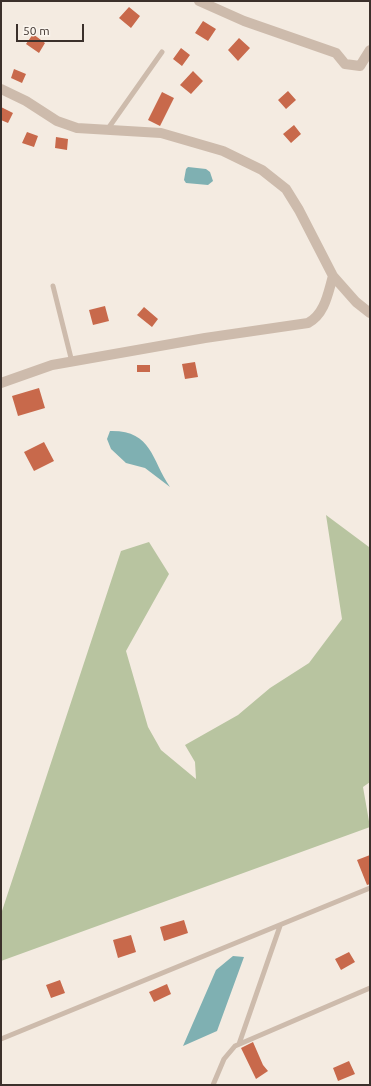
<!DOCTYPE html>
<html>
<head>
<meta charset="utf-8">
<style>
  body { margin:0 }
  #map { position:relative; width:371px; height:1086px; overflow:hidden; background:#f4ebe1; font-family:Ubuntu,sans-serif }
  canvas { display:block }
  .frame { position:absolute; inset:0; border:2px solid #3b302b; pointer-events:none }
  .scale { position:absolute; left:16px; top:24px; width:68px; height:18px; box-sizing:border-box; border:2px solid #3b302b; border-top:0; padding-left:5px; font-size:12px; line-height:14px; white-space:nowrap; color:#3b302b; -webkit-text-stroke:3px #fbf5ee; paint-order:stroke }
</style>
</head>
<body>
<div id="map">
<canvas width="371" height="1086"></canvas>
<div class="frame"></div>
<div class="scale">50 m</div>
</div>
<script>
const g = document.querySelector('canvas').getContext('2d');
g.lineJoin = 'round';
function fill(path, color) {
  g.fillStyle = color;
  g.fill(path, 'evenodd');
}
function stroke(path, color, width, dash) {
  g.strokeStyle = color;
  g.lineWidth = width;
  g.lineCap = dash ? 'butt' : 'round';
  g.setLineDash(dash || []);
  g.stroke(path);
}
const green = new Path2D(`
  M 326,515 L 369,547 L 370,782 L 363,787 L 370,827 L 1,961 L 1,914 L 121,551 L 149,542 L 169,574 L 126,651 L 148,727 L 161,750 L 196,779 L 195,762 L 185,745 L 238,715 L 270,688 L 309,663 L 342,619 Z`);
const water = new Path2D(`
  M 188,167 L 206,169 L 210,172 L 213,181 L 208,185 L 186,183 L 184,180 L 186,169 Z
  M 110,431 C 152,430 151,459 170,487 L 145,468 L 126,463 L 111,449 L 107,439 Z
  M 233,956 L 244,957 L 217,1031 L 183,1046 L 216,970 Z`);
const building = new Path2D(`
  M 129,7 L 140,16 L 131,28 L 119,18 Z
  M 203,21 L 216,29 L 208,41 L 195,33 Z
  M 33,34 L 45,43 L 39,53 L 26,44 Z
  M 239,38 L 250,48 L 238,61 L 228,50 Z
  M 181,48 L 190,55 L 182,66 L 173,59 Z
  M 14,69 L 26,74 L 22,83 L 11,78 Z
  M 193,71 L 203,81 L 191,94 L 180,85 Z
  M 288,91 L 296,100 L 286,109 L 278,100 Z
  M 162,92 L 174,98 L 160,126 L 148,120 Z
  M 1,107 L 13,113 L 8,123 L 1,120 Z
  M 294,125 L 301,134 L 291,143 L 283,134 Z
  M 27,132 L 38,136 L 34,147 L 22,143 Z
  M 56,137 L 68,139 L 67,150 L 55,148 Z
  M 105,306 L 109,321 L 93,325 L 89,310 Z
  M 144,307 L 158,319 L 152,327 L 137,315 Z
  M 195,362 L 198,377 L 185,379 L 182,364 Z
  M 137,365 L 150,365 L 150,372 L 137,372 Z
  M 39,388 L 45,408 L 18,416 L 12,396 Z
  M 44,442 L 54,461 L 34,471 L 24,452 Z
  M 370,855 L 370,884 L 367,885 L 357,860 Z
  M 184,920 L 188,933 L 164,941 L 160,927 Z
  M 131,935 L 136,952 L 118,958 L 113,940 Z
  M 349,952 L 355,962 L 341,970 L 335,959 Z
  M 60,980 L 65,993 L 51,998 L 46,985 Z
  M 167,984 L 171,994 L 154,1002 L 149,992 Z
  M 253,1042 L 263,1065 L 268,1071 L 256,1079 L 241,1048 Z
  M 349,1061 L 355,1074 L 338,1081 L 333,1068 Z`);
const service = new Path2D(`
  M 107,130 L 162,52
  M 53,286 L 72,362
  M 1,1039 L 370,888
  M 239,1044 L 280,926
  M 213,1085 L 224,1059 L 235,1046 L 370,988`);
const minor = new Path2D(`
  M 199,1 L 244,21 L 336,53 L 345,64 L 360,66 L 370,50
  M 1,89 L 26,101 L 57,121 L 77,128 L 161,133 L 223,151 L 262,170 L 286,189 L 299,210 L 333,276 L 356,302 L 370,313
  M 1,383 L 52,365 L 205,338 L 308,323 C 325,314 328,293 333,276`);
fill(green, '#b8c4a0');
fill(water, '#7fb0b2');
fill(building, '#c8694b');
stroke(service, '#cdbbac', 5);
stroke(minor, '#cdbbac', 10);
</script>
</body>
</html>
